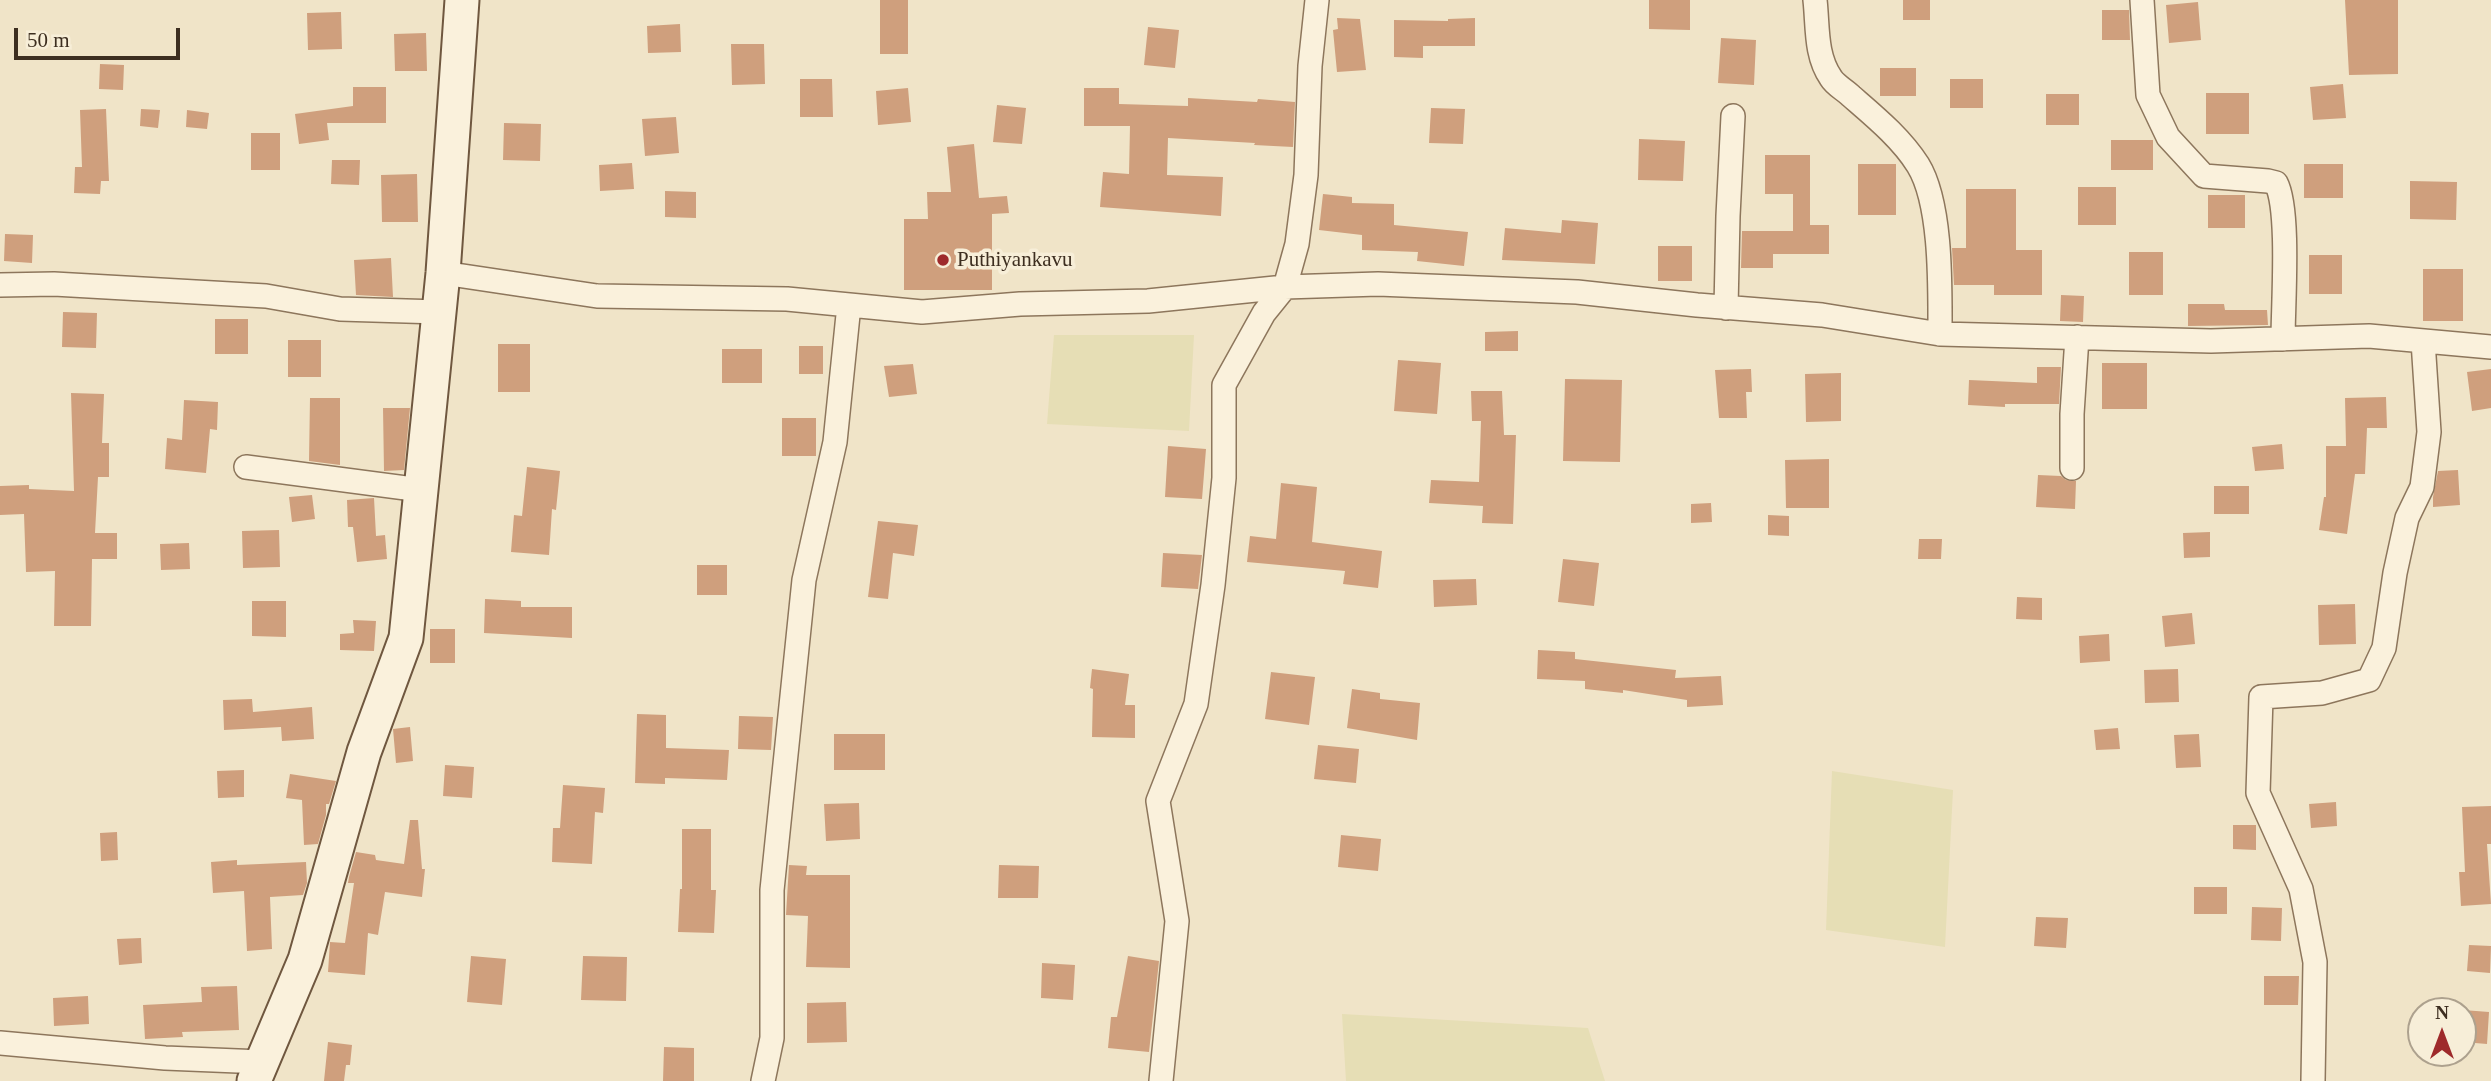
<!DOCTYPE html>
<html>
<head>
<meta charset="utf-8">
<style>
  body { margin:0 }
  #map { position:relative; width:2491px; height:1081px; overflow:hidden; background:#f0e4c8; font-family:Georgia,serif }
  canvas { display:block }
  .north { position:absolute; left:2407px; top:997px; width:70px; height:70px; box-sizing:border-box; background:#f7eed8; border:2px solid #ada18e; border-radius:50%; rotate:0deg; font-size:19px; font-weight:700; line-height:28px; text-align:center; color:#3d2e20 }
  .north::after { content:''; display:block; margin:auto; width:24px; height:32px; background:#9e2a2b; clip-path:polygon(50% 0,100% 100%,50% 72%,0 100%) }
  .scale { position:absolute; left:14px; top:28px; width:166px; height:32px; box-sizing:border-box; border:4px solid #3d2e20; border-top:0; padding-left:9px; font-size:21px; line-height:24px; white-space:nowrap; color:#3d2e20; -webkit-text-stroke:5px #f7eed8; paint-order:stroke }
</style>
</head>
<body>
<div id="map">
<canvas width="2491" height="1081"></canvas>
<div class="north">N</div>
<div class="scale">50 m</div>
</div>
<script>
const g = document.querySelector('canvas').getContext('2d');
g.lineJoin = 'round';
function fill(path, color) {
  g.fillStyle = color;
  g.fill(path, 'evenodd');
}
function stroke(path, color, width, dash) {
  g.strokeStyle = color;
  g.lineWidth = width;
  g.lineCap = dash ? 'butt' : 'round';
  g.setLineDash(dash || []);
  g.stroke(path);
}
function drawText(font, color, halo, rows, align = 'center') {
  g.font = font + ' Georgia,serif';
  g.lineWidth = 7;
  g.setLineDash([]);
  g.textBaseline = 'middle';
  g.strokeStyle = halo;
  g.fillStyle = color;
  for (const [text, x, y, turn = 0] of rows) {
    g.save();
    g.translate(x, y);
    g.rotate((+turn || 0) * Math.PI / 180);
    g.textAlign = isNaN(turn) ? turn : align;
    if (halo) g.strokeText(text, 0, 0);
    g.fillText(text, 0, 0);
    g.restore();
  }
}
const farmland = new Path2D(`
  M 1054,335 L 1194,335 L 1189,431 L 1047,424 Z
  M 1832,771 L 1953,790 L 1945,947 L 1826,930 Z
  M 1342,1014 L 1588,1028 L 1605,1081 L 1346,1081 Z`);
const building = new Path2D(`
  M 880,0 L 908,0 L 908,54 L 880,54 Z
  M 1649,0 L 1690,0 L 1690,30 L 1649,29 Z
  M 1903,0 L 1930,0 L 1930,20 L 1903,20 Z
  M 2345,0 L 2398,0 L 2398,74 L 2349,75 Z
  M 2198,2 L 2201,40 L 2169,43 L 2166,5 Z
  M 2102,10 L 2129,10 L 2130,40 L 2102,40 Z
  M 341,12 L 342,49 L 308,50 L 307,13 Z
  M 1337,18 L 1360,19 L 1366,70 L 1337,72 L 1333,30 L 1338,29 Z
  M 1475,18 L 1475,46 L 1423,46 L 1423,58 L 1394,57 L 1394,20 L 1448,21 L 1448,19 Z
  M 680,24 L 681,52 L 648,53 L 647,26 Z
  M 1148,27 L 1179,30 L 1175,68 L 1144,65 Z
  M 426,33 L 427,71 L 395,71 L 394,34 Z
  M 1721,38 L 1756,40 L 1754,85 L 1718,83 Z
  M 731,44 L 764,44 L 765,84 L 732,85 Z
  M 100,64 L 124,65 L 123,90 L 99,89 Z
  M 1880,68 L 1916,68 L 1916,96 L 1880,96 Z
  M 800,79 L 832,79 L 833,117 L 800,117 Z
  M 1950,79 L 1983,79 L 1983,108 L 1950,108 Z
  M 2343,84 L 2346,118 L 2313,120 L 2310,87 Z
  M 353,87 L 386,87 L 386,123 L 327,123 L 329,140 L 299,144 L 295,114 L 353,106 Z
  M 908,88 L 911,122 L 878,125 L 876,91 Z
  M 1084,88 L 1119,88 L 1119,104 L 1188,106 L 1188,98 L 1257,102 L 1258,99 L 1295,102 L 1293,147 L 1254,145 L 1255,143 L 1168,138 L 1167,175 L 1223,177 L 1221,216 L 1100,207 L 1103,172 L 1129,174 L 1130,126 L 1084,126 Z
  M 2206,93 L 2249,93 L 2249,134 L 2206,134 Z
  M 2046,94 L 2079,94 L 2079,125 L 2046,125 Z
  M 997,105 L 1026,108 L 1022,144 L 993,142 Z
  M 1431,108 L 1465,109 L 1463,144 L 1429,143 Z
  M 106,109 L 109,181 L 101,181 L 100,194 L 74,193 L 75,167 L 82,167 L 80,110 Z
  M 141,109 L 160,110 L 158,128 L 140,126 Z
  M 187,110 L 209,113 L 207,129 L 186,127 Z
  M 676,117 L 679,153 L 645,156 L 642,119 Z
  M 504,123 L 541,124 L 540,161 L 503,160 Z
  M 251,133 L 280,133 L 280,170 L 251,170 Z
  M 1639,139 L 1685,141 L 1683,181 L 1638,180 Z
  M 2111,140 L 2153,140 L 2153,170 L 2111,170 Z
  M 974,144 L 979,198 L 1007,196 L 1009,213 L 992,214 L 992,290 L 904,290 L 904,219 L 928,219 L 927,192 L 951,192 L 947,147 Z
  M 1765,155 L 1810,155 L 1810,225 L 1829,225 L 1829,254 L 1773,254 L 1773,268 L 1741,268 L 1742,231 L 1793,231 L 1793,194 L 1765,194 Z
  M 332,160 L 360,160 L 359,185 L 331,184 Z
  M 632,163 L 634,189 L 600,191 L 599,165 Z
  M 1858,164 L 1896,164 L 1896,215 L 1858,215 Z
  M 2304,164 L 2343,164 L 2343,198 L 2304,198 Z
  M 417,174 L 418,222 L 382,222 L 381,175 Z
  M 2410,181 L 2457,182 L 2456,220 L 2410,219 Z
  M 2078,187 L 2116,187 L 2116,225 L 2078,225 Z
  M 1966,189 L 2016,189 L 2016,250 L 2042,250 L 2042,295 L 1994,295 L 1994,285 L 1954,285 L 1952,248 L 1966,248 Z
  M 665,191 L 696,192 L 696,218 L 665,217 Z
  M 1323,194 L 1352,197 L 1352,203 L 1394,204 L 1394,225 L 1468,232 L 1464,266 L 1417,261 L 1418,252 L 1362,250 L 1362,235 L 1319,230 Z
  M 2208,195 L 2245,195 L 2245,228 L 2208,228 Z
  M 1562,220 L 1598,223 L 1595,264 L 1502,260 L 1505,228 L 1561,233 Z
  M 5,234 L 33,235 L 32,263 L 4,261 Z
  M 1658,246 L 1692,246 L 1692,281 L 1658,281 Z
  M 2129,252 L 2163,252 L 2163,295 L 2129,295 Z
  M 2309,255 L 2342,255 L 2342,294 L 2309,294 Z
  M 391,258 L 393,297 L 356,295 L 354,260 Z
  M 2423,269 L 2463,269 L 2463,321 L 2423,321 Z
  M 2061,295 L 2084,296 L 2083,322 L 2060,321 Z
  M 2188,304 L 2224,304 L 2225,310 L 2267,310 L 2268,325 L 2188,326 Z
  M 63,312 L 97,313 L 96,348 L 62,347 Z
  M 215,319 L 248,319 L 248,354 L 215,354 Z
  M 1518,331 L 1518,351 L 1485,351 L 1485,332 Z
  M 288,340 L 321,340 L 321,377 L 288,377 Z
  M 498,344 L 530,344 L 530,392 L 498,392 Z
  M 799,346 L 823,346 L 823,374 L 799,374 Z
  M 722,349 L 762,349 L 762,383 L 722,383 Z
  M 1398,360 L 1441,363 L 1437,414 L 1394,411 Z
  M 2102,363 L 2147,363 L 2147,409 L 2102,409 Z
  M 913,364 L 917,394 L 889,397 L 884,366 Z
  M 2037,367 L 2061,367 L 2059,404 L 2005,404 L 2005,407 L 1968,405 L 1969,380 L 2037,383 Z
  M 1751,369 L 1752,392 L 1746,392 L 1747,418 L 1719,418 L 1715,370 Z
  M 2491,369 L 2491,408 L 2472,411 L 2467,372 Z
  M 1841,373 L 1841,421 L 1806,422 L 1805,374 Z
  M 1565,379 L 1622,380 L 1620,462 L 1563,461 Z
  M 1471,391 L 1502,391 L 1504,435 L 1516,435 L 1513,524 L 1482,523 L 1483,506 L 1429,503 L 1431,480 L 1479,482 L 1481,421 L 1472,421 Z
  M 71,393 L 104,394 L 102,443 L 109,443 L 109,477 L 98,477 L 95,533 L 117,533 L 117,559 L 92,559 L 91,626 L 54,626 L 55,571 L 26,572 L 24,514 L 0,515 L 0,486 L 29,485 L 29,489 L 74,491 Z
  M 2386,397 L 2387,428 L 2367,428 L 2365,474 L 2355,474 L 2347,534 L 2319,530 L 2324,497 L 2326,497 L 2326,446 L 2346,446 L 2345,398 Z
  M 310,398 L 340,398 L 340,465 L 309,461 Z
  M 184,400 L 218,402 L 217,430 L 210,429 L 206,473 L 165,469 L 167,438 L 182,440 Z
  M 383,408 L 410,408 L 404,470 L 384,471 Z
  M 782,418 L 816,418 L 816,456 L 782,456 Z
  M 2282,444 L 2284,469 L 2255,471 L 2252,447 Z
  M 1168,446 L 1206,449 L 1202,499 L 1165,497 Z
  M 1829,459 L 1829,508 L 1786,508 L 1785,460 Z
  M 527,467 L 560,471 L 556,510 L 552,509 L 549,555 L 511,552 L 514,515 L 522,516 Z
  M 2458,470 L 2460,505 L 2433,507 L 2433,497 L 2438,471 Z
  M 2038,475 L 2061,476 L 2066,480 L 2076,481 L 2075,509 L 2036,507 Z
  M 1281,483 L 1317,487 L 1312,542 L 1382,551 L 1378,588 L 1343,584 L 1345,571 L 1247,562 L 1250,536 L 1276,539 Z
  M 2214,486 L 2249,486 L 2249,514 L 2214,514 Z
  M 312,495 L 315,519 L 292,522 L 289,497 Z
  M 374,498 L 376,536 L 385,535 L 387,559 L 357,562 L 353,527 L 348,527 L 347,500 Z
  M 1711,503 L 1712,522 L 1691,523 L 1691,504 Z
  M 1768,515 L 1789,516 L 1789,536 L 1768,535 Z
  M 878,521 L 918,525 L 914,556 L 893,553 L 888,599 L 868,597 Z
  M 279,530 L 280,567 L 243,568 L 242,531 Z
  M 2210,532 L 2210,557 L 2184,558 L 2183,533 Z
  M 1919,539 L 1942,539 L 1941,559 L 1918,559 Z
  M 189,543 L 190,569 L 161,570 L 160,544 Z
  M 1163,553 L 1202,555 L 1198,589 L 1161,587 Z
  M 1563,559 L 1599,563 L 1594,606 L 1558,602 Z
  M 697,565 L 727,565 L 727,595 L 697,595 Z
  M 1476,579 L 1477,605 L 1434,607 L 1433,580 Z
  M 2017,597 L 2042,598 L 2042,620 L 2016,619 Z
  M 485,599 L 521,601 L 521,607 L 572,607 L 572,638 L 484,633 Z
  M 252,601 L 286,601 L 286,637 L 252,636 Z
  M 2355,604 L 2356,644 L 2319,645 L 2318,605 Z
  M 2192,613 L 2195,644 L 2165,647 L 2162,616 Z
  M 353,620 L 376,621 L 374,651 L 340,650 L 340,634 L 354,633 Z
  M 430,629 L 455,629 L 455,663 L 430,663 Z
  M 2109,634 L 2110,661 L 2080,663 L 2079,636 Z
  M 1538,650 L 1575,652 L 1575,659 L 1676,670 L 1675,678 L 1721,676 L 1723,705 L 1687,707 L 1687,700 L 1623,690 L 1623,693 L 1585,689 L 1585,681 L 1537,679 Z
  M 1092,669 L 1129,674 L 1125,705 L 1135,705 L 1135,738 L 1092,737 L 1093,689 L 1090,688 Z
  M 2178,669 L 2179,702 L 2145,703 L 2144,670 Z
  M 1271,672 L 1315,677 L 1309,725 L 1265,719 Z
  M 1352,689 L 1380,693 L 1380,699 L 1420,703 L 1417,740 L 1347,728 Z
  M 252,699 L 253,712 L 312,707 L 314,739 L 282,741 L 281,727 L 224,730 L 223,700 Z
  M 637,714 L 666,715 L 666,748 L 729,750 L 727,780 L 665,778 L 665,784 L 635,783 Z
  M 739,716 L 773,717 L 771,750 L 738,749 Z
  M 410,727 L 413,761 L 396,763 L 393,729 Z
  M 2118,728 L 2120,749 L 2096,750 L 2094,730 Z
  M 834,734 L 885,734 L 885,770 L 834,770 Z
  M 2199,734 L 2201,767 L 2176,768 L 2174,735 Z
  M 1318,745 L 1359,749 L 1356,783 L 1314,779 Z
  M 445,765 L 474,767 L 472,798 L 443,796 Z
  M 244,770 L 244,797 L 218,798 L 217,771 Z
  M 290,774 L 336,781 L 329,804 L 326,804 L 326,815 L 318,844 L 304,845 L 302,800 L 286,798 Z
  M 563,785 L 605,788 L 603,813 L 595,812 L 592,864 L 552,862 L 553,828 L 560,828 Z
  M 2336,802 L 2337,826 L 2311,828 L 2309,804 Z
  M 859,803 L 860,839 L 826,841 L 824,804 Z
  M 2491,806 L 2491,844 L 2487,844 L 2491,904 L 2461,906 L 2459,872 L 2465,872 L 2462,807 Z
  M 410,820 L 418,820 L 422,869 L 425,869 L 422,897 L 385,892 L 378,935 L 368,933 L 365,975 L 328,972 L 330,942 L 345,943 L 354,883 L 348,883 L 349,877 L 356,852 L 375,855 L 376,860 L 404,864 Z
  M 2233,825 L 2256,825 L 2256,850 L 2233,849 Z
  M 682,829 L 711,829 L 711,890 L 716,890 L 714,933 L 678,932 L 680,889 L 682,889 Z
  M 117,832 L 118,860 L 101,861 L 100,833 Z
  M 1341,835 L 1381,839 L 1378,871 L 1338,867 Z
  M 237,860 L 237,865 L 306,862 L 307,883 L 303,895 L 270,897 L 272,949 L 247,951 L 244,891 L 213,893 L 211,862 Z
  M 789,865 L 807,866 L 806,875 L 850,875 L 850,968 L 806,967 L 808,916 L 786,915 Z
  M 999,865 L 1039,866 L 1038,898 L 998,898 Z
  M 2194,887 L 2227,887 L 2227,914 L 2194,914 Z
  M 2252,907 L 2282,908 L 2281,941 L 2251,940 Z
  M 2036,917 L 2068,918 L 2066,948 L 2034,946 Z
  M 141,938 L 142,963 L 119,965 L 117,939 Z
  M 2469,945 L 2491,946 L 2490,973 L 2467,971 Z
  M 471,956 L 506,959 L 502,1005 L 467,1002 Z
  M 583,956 L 627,957 L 626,1001 L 581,1000 Z
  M 1128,956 L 1159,961 L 1149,1052 L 1108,1048 L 1111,1017 L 1117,1017 Z
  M 1042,963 L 1075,965 L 1073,1000 L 1041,998 Z
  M 2264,976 L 2299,976 L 2298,1005 L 2264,1005 Z
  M 237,986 L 239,1030 L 182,1032 L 183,1037 L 145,1039 L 143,1005 L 202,1002 L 201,987 Z
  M 88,996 L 89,1024 L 54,1026 L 53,998 Z
  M 846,1002 L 847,1042 L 807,1043 L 807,1003 Z
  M 2463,1010 L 2489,1012 L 2487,1044 L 2463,1042 Z
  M 328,1042 L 352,1045 L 350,1065 L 346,1065 L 344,1081 L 324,1081 Z
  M 664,1047 L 694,1048 L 694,1081 L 663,1081 Z`);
const street = new Path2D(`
  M 1815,0 C 1818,26 1815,55 1831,78 C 1835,85 1845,90 1851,96 C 1874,116 1901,138 1918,165 C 1942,204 1940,288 1940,334
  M 2142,0 L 2148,95 L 2168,137 L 2204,176 L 2268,181 L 2276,183 C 2290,209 2283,305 2283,339
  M 443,273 L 597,296 L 787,299 L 922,312 L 1020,304 L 1148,301 L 1285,287 L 1297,244 L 1306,175 L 1310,66 L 1317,0
  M 0,285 L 54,284 L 266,296 L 340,309 L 439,312
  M 1726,308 L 1728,216 L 1733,116
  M 246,467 L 421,490
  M 2072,468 L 2072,414 L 2077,337
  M 0,1043 L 165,1058 L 262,1062
  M 763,1081 L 772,1038 L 772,890 L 804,580 L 835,442 L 849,305
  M 1161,1081 L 1177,921 L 1158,801 L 1196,704 L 1213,585 L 1224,478 L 1224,385 L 1264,313 L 1285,287 L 1378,284 L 1577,292 L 1697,305 L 1822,315 L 1940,334 L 2211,341 L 2369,336 L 2491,347
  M 2313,1081 L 2315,962 L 2301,889 L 2258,793 L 2261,697 L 2322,693 L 2369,680 L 2384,648 L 2395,573 L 2407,518 L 2422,487 L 2429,432 L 2423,341`);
const secondary = new Path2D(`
  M 254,1081 L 305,960 L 364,752 L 406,638 L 443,273 L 462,0`);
const markers = [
  [943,260,7,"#9e2a2b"]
];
const poiNames = [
  ["Puthiyankavu",957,260]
];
fill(farmland, '#e6deb5');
fill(building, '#cf9f7d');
stroke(street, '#8d765c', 26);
stroke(secondary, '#6f573f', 37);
stroke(street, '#faf1dc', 23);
stroke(secondary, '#faf1dc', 33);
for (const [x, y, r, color] of markers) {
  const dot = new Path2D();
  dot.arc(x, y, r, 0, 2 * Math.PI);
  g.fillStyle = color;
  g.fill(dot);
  stroke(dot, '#f7eed8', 2.5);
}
drawText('21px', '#3d2e20', '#f7eed8', poiNames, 'left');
</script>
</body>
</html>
